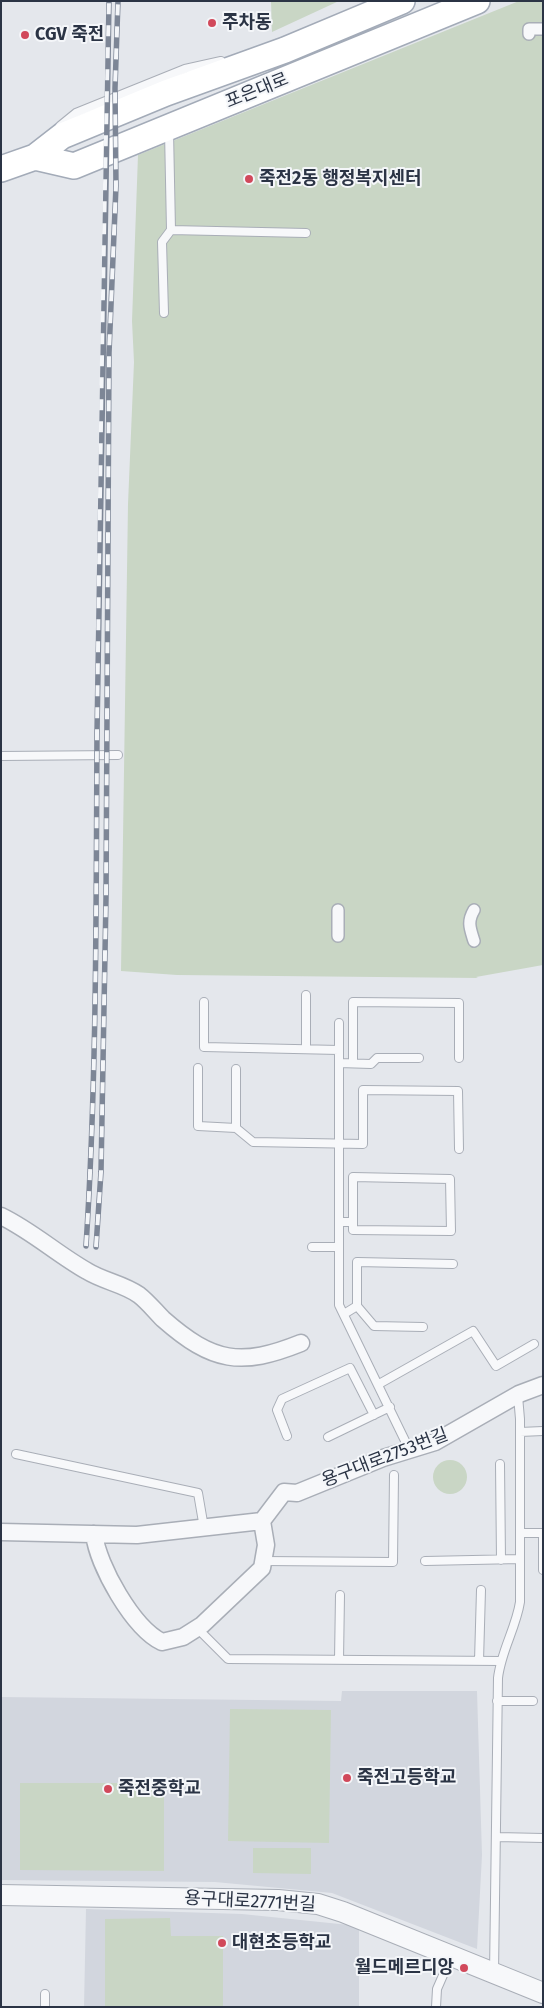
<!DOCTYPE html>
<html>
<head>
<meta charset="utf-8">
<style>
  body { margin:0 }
  #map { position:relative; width:544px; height:2008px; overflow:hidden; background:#e4e7ec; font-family:"Fira Sans",sans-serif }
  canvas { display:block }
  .frame { position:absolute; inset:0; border:2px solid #2b3445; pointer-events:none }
</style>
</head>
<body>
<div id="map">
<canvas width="544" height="2008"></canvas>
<div class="frame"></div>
</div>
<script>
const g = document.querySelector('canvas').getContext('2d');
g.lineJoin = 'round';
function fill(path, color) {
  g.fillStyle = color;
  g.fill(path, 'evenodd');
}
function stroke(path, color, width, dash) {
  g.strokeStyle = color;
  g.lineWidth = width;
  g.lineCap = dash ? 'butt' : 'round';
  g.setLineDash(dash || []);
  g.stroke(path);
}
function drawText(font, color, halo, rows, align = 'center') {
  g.font = font + ' "Fira Sans","Noto Sans KR",sans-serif';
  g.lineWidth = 4;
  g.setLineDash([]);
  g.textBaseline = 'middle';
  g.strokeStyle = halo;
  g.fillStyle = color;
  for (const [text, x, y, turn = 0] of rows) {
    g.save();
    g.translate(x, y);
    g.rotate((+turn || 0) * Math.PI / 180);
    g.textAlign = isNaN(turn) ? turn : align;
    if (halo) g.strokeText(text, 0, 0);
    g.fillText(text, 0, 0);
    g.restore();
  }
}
const built = new Path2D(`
  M 342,1691 L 477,1691 L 482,1855 L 477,1949 L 332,1893 L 215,1882 L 1,1880 L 1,1697 L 341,1701 Z
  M 86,1909 L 242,1914 L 359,1926 L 359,2007 L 84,2007 Z`);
const green = new Path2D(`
  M 271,1 L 339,1 L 272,32 Z
  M 519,1 L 543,1 L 543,965 L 476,977 L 478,978 L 177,975 L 121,971 L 128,504 L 134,362 L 132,321 L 138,155 Z
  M433 1477a17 17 0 1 1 34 0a17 17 0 1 1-34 0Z
  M 230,1709 L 331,1710 L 329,1843 L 228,1841 Z
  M 20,1783 L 164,1783 L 164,1871 L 20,1870 Z
  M 253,1848 L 311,1848 L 311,1874 L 253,1873 Z
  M 170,1918 L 171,1936 L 223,1936 L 223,2007 L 105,2007 L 105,1919 Z`);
const service = new Path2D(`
  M 60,126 L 76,113 L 185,69 L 221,61
  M 171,230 L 306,233
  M 164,313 L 162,242 L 171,230 L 169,131
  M 1,756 L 118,755
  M 204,1002 L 204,1047 L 339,1050
  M 339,1023 L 339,1305 L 410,1451
  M 306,1049 L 306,995
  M 339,1063 L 371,1064 L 377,1058 L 419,1058
  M 353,1063 L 353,1002 L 459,1003 L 459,1058
  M 198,1068 L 198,1126 L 236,1128 L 253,1142 L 363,1144 L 363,1090 L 458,1091 L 459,1149
  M 236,1128 L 236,1069
  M 339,1222 L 353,1222 L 353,1177 L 450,1179 L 451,1231 L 353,1230 L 353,1222
  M 312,1247 L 339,1247
  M 357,1306 L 374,1326 L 423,1327
  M 344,1314 L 357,1306 L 357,1262 L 453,1264
  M 379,1384 L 473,1331 L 496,1366 L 534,1344
  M 520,1432 L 543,1431
  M 287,1436 L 277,1410 L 282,1399 L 350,1368 L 374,1415
  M 328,1437 L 390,1407
  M 16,1454 L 198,1493 L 204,1528
  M 500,1464 L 501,1560
  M 520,1533 L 543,1533
  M 543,1538 L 543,1570
  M 263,1561 L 393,1562 L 394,1475
  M 425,1561 L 520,1559
  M 203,1634 L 228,1659 L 501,1661
  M 339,1660 L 340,1595
  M 479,1661 L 481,1590
  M 497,1701 L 533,1701
  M 497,1837 L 543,1838
  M 494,1973 L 498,1678 C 501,1651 516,1628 520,1602 L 520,1419 L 518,1396
  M 45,1994 L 45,2007
  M 436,2007 L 437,1989 L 451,1957`);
const pedestrian = new Path2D(`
  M 529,34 L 529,29 L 543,29
  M 338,910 L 338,936
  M 474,910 C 467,922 470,928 474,941`);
const minor = new Path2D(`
  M 1,1216 C 32,1231 57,1254 87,1271 C 103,1281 124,1284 139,1295 C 148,1302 155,1311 163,1319 C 213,1363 241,1367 301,1343
  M 1,1532 L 137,1535 L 262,1521 L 284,1492 L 297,1493 L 383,1458 L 435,1442 L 519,1394 L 543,1385
  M 94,1534 C 98,1566 133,1628 162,1642 L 183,1637 L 202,1625 L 262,1568 L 266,1545 L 262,1521`);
const tertiary = new Path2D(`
  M 1,1895 L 278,1900 L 318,1904 L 343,1912 L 543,1993`);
const primary = new Path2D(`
  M 35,157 L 74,166 L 477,1
  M 1,169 L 35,157 L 62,136 L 166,93 L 285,50 L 402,1`);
const rail = new Path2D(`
  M 86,1246 C 97,1075 96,904 97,733 C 100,489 103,245 109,1
  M 96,1247 L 101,1172 L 106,898 L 109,353 L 116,186 L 115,88 L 118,1`);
const markers = [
  [212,23,5,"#d1495b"],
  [25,35,5,"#d1495b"],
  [249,179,5,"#d1495b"],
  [347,1778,5,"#d1495b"],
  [108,1789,5,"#d1495b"],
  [222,1943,5,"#d1495b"],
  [464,1968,5,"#d1495b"]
];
const poiNames = [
  ["주차동",222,23],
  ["CGV 죽전",35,35],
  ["죽전2동 행정복지센터",259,179],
  ["죽전고등학교",357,1778],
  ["죽전중학교",118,1789],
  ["대현초등학교",232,1943],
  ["월드메르디앙",454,1968,"right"]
];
const streetNames = [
  ["포은대로",257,91,-22],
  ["용구대로2753번길",385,1458,-21],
  ["용구대로2771번길",250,1902,3]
];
fill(built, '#d2d6de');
fill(green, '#c9d6c5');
stroke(service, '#a9aeb7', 10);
stroke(pedestrian, '#a9aeb7', 14);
stroke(minor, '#a9aeb7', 19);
stroke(tertiary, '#a9aeb7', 22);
stroke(primary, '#a3abb8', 28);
stroke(service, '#f7f8fa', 8);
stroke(pedestrian, '#f7f8fa', 11);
stroke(minor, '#f7f8fa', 16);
stroke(tertiary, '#f7f8fa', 20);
stroke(primary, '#fff', 25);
stroke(rail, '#7d8696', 5.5);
stroke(rail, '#f4f6f9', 4, [11]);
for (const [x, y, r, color] of markers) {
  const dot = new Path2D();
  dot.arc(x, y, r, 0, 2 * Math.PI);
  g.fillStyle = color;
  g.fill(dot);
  stroke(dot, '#f4f6f9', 2);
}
drawText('bold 18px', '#2b3445', '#f4f6f9', poiNames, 'left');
drawText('18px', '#2b3445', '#f4f6f9', streetNames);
</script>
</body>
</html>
